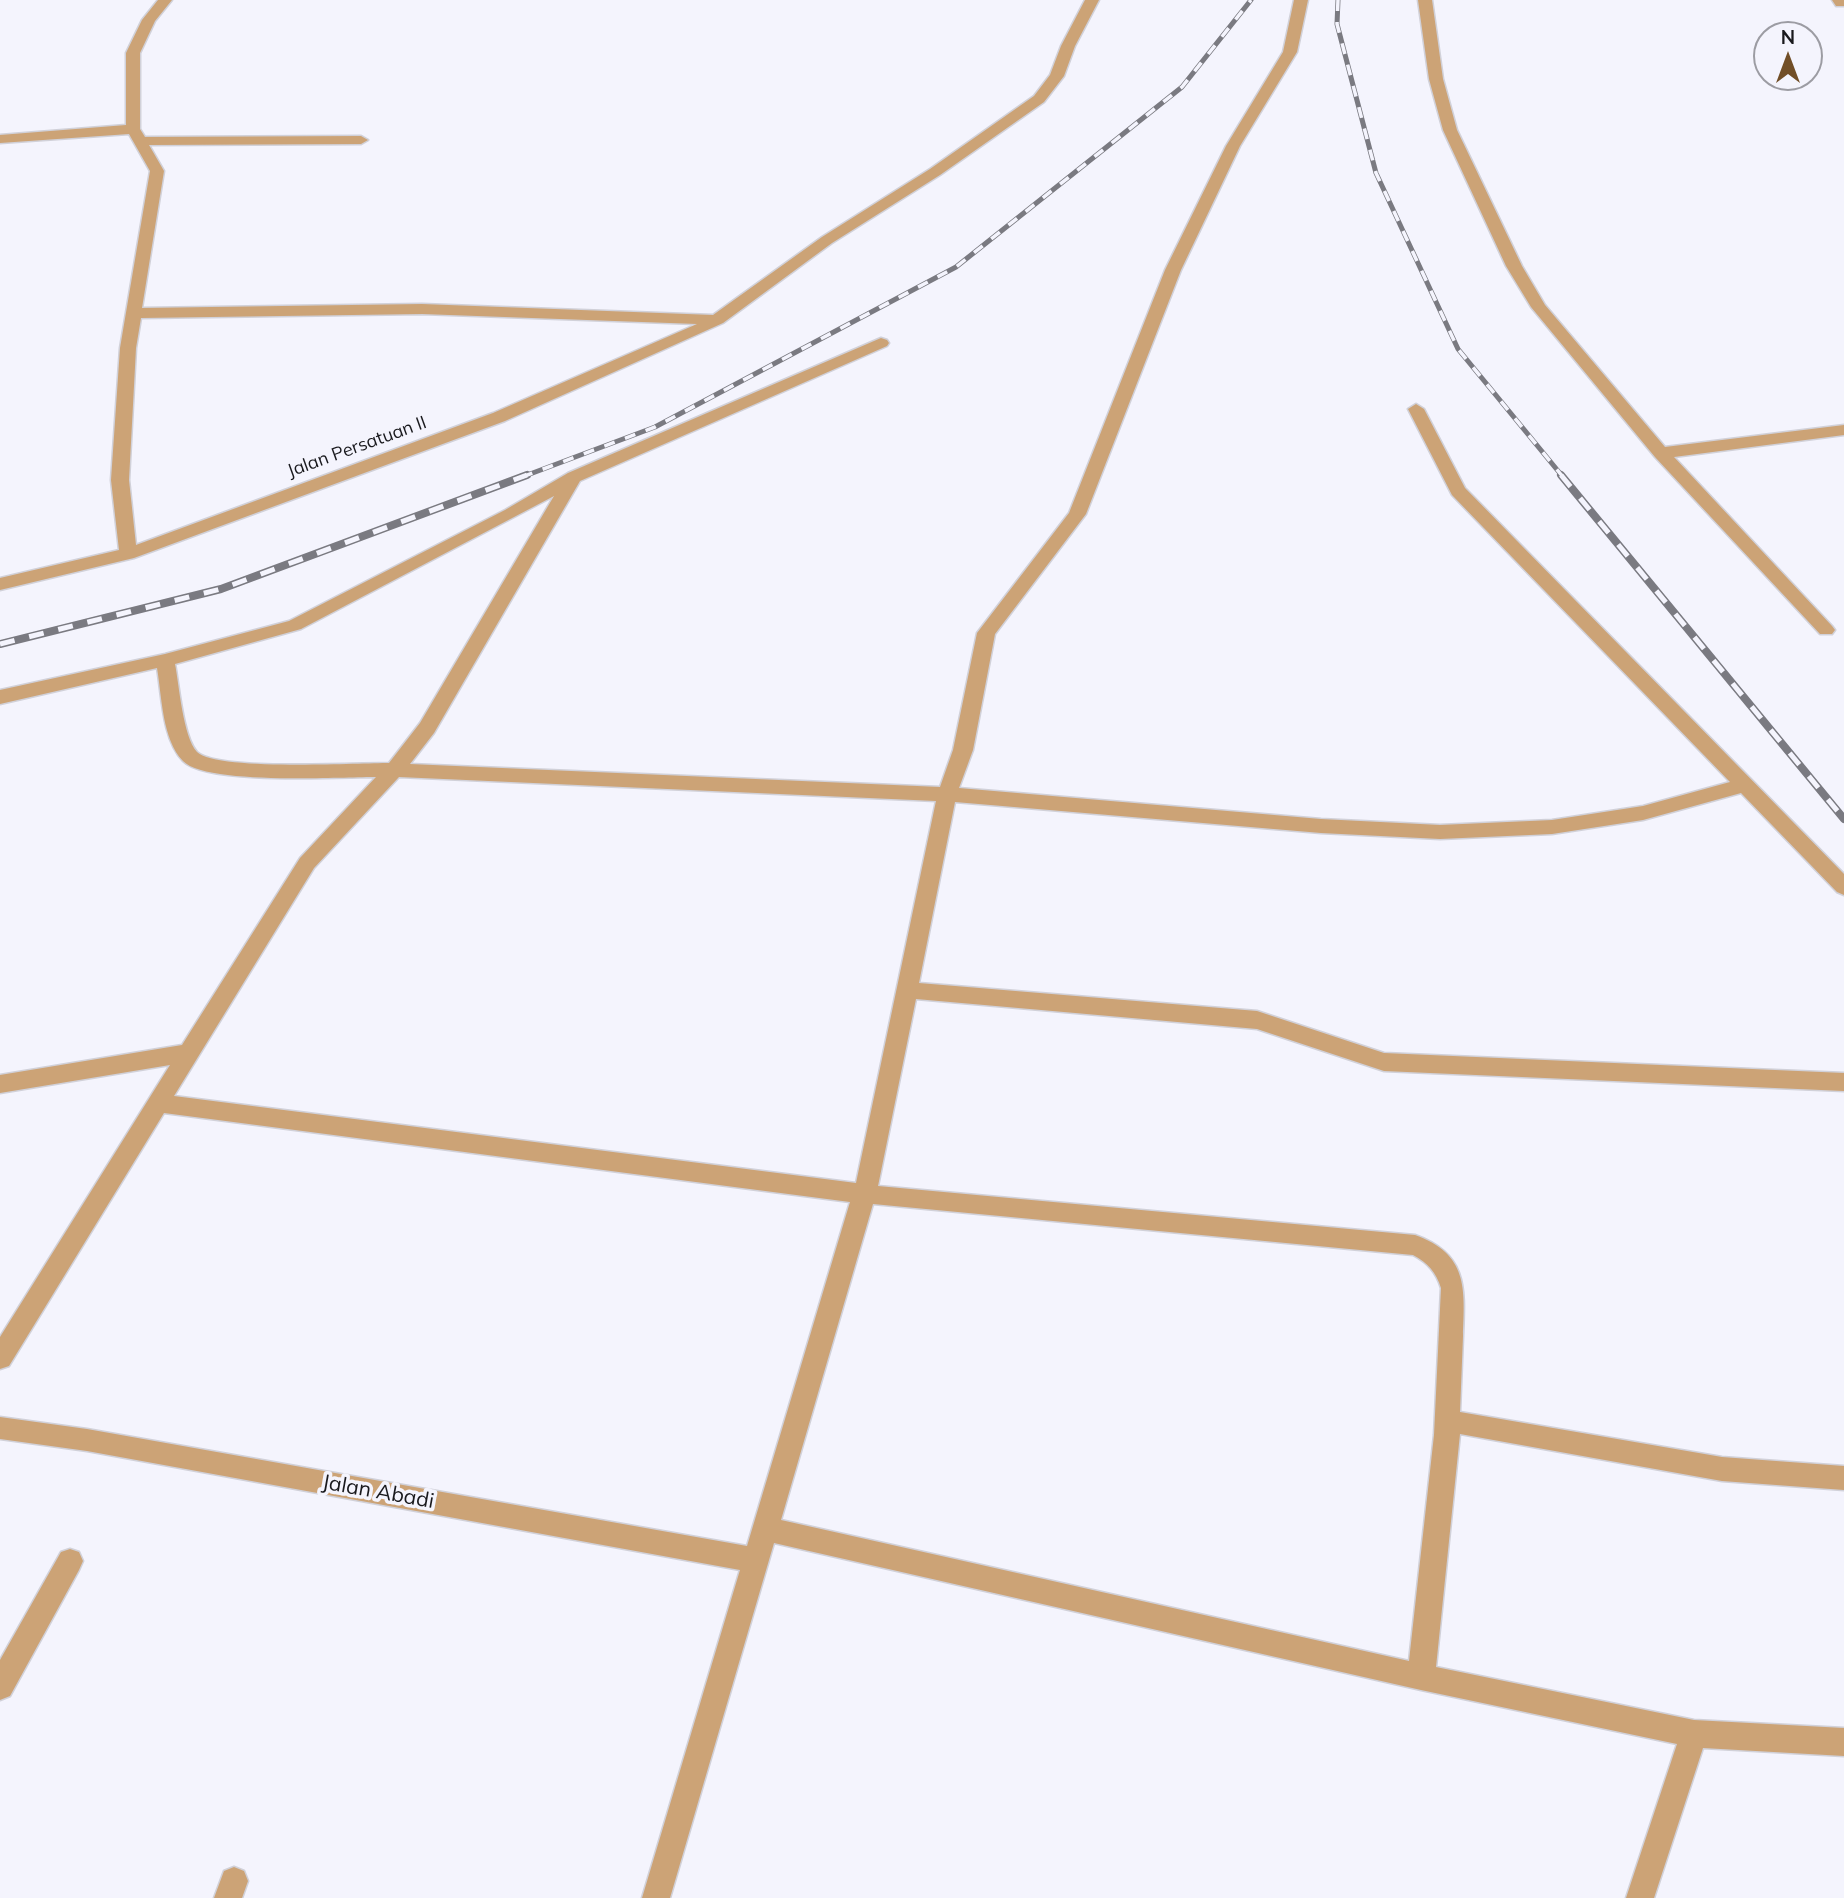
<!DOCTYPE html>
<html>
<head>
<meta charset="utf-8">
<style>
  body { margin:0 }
  #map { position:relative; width:1844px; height:1898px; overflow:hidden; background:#f4f4fd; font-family:Mulish,sans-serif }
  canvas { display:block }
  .north { position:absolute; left:1753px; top:21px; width:70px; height:70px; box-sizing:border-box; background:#f4f4fd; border:2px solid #9c9ca3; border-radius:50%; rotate:0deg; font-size:19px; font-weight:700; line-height:28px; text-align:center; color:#19191d }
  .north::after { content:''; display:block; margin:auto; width:24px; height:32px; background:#714e27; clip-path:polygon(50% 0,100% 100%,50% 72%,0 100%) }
</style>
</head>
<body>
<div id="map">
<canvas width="1844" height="1898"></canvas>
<div class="north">N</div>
</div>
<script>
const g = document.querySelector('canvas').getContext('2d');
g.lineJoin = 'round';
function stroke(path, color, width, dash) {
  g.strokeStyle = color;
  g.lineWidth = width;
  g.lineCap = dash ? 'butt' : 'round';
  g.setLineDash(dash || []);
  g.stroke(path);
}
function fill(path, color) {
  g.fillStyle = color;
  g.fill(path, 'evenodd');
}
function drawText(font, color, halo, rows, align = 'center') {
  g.font = font + ' Mulish,sans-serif';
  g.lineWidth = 7;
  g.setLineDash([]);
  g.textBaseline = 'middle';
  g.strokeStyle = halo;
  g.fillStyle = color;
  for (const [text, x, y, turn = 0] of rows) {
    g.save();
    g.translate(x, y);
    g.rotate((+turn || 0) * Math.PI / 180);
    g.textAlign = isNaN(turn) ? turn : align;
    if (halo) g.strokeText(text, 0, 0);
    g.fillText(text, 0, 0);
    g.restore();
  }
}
const street = new Path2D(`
  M 158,0 L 172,0 L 155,21 L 140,53 L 140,129 L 145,137 L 361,136 L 368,140 L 361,144 L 149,145 L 164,171 L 142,308 L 422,304 L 713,315 L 822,237 L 930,169 L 1034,96 L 1050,75 L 1061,46 L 1085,0 L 1099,0 L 1075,46 L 1064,76 L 1044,102 L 940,175 L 832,243 L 723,323 L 505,421 L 134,558 L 0,590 L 0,578 L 119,550 L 111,480 L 120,348 L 150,171 L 129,134 L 0,143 L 0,135 L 126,125 L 126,53 L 142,20 ZM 422,314 L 697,324 L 493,413 L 136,545 L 129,480 L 136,348 L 141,318 Z
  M 1294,0 L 1308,0 L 1297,52 L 1240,146 L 1181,270 L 1086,514 L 995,634 L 973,750 L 959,788 L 1321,819 L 1440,825 L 1552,820 L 1643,806 L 1730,782 L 1452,495 L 1408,409 L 1416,404 L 1424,409 L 1465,488 L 1844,874 L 1844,895 L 1837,892 L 1741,793 L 1643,820 L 1552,834 L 1440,839 L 1321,833 L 955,802 L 919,983 L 1257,1011 L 1384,1053 L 1844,1073 L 1844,1091 L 1384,1071 L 1257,1029 L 916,999 L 878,1186 L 1415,1235 C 1468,1254 1465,1288 1463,1336 C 1462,1361 1461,1387 1460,1412 L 1722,1457 L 1844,1466 L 1844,1490 L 1722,1481 L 1460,1434 L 1436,1667 L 1694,1720 L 1844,1728 L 1844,1756 L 1703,1748 L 1654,1898 L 1626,1898 L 1677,1744 L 1421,1690 L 774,1543 L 670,1898 L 642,1898 L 740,1570 L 87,1451 L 0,1439 L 0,1417 L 87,1429 L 747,1546 L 850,1202 L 164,1113 L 9,1366 L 0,1369 L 0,1337 L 170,1065 L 0,1093 L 0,1075 L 182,1045 L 300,858 L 376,777 C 339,777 206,785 183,761 C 162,739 162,697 157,668 L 0,704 L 0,690 L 165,654 L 289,621 L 505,510 L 568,473 L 881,338 L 887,340 L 889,343 L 887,346 L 580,481 L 434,733 L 410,764 L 940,787 L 953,750 L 977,633 L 1069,513 L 1165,270 L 1226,146 L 1283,52 ZM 554,496 L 420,723 L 389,763 C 356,763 216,771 197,752 C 183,737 179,684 175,664 L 301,629 ZM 399,777 L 936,801 L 856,1183 L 174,1096 L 314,868 ZM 873,1204 L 1413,1255 C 1428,1263 1436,1272 1441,1288 L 1434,1435 L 1409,1661 L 781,1520 Z
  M 1418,0 L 1432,0 L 1443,79 L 1457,130 L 1522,266 L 1545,305 L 1665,447 L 1844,425 L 1844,435 L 1674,457 L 1832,626 L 1835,630 L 1832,634 L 1820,634 L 1655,457 L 1531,307 L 1506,266 L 1443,130 L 1429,79 Z
  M 1832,0 L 1844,0 L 1844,6 L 1836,6 Z
  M 70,1549 L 79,1552 L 83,1561 L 79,1570 L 10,1696 L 0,1700 L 0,1660 L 61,1552 Z
  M 234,1867 L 244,1871 L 248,1881 L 242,1898 L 214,1898 L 224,1871 Z`);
const railFar1 = new Path2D(`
  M 1338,0 L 1337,24 L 1376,173 L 1458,349 L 1563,477
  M 522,477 L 655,427 L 956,267 L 1182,87 L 1251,0`);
const rail = new Path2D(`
  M 1561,475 L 1844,819
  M 0,644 L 221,589 L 527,475`);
const streetNames = [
  ["Jalan Persatuan II",357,447,-20]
];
const nearStreetnames = [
  ["Jalan Abadi",378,1492,10]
];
stroke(street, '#d1d1d9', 3);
fill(street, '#cca376');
stroke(railFar1, '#7a7a81', 5);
stroke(rail, '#7a7a81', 8);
stroke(railFar1, '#f4f4fd', 3.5, [11]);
stroke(rail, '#f4f4fd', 5, [15]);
drawText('18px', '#19191d', '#f4f4fd', streetNames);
drawText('21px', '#19191d', '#f4f4fd', nearStreetnames);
</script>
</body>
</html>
